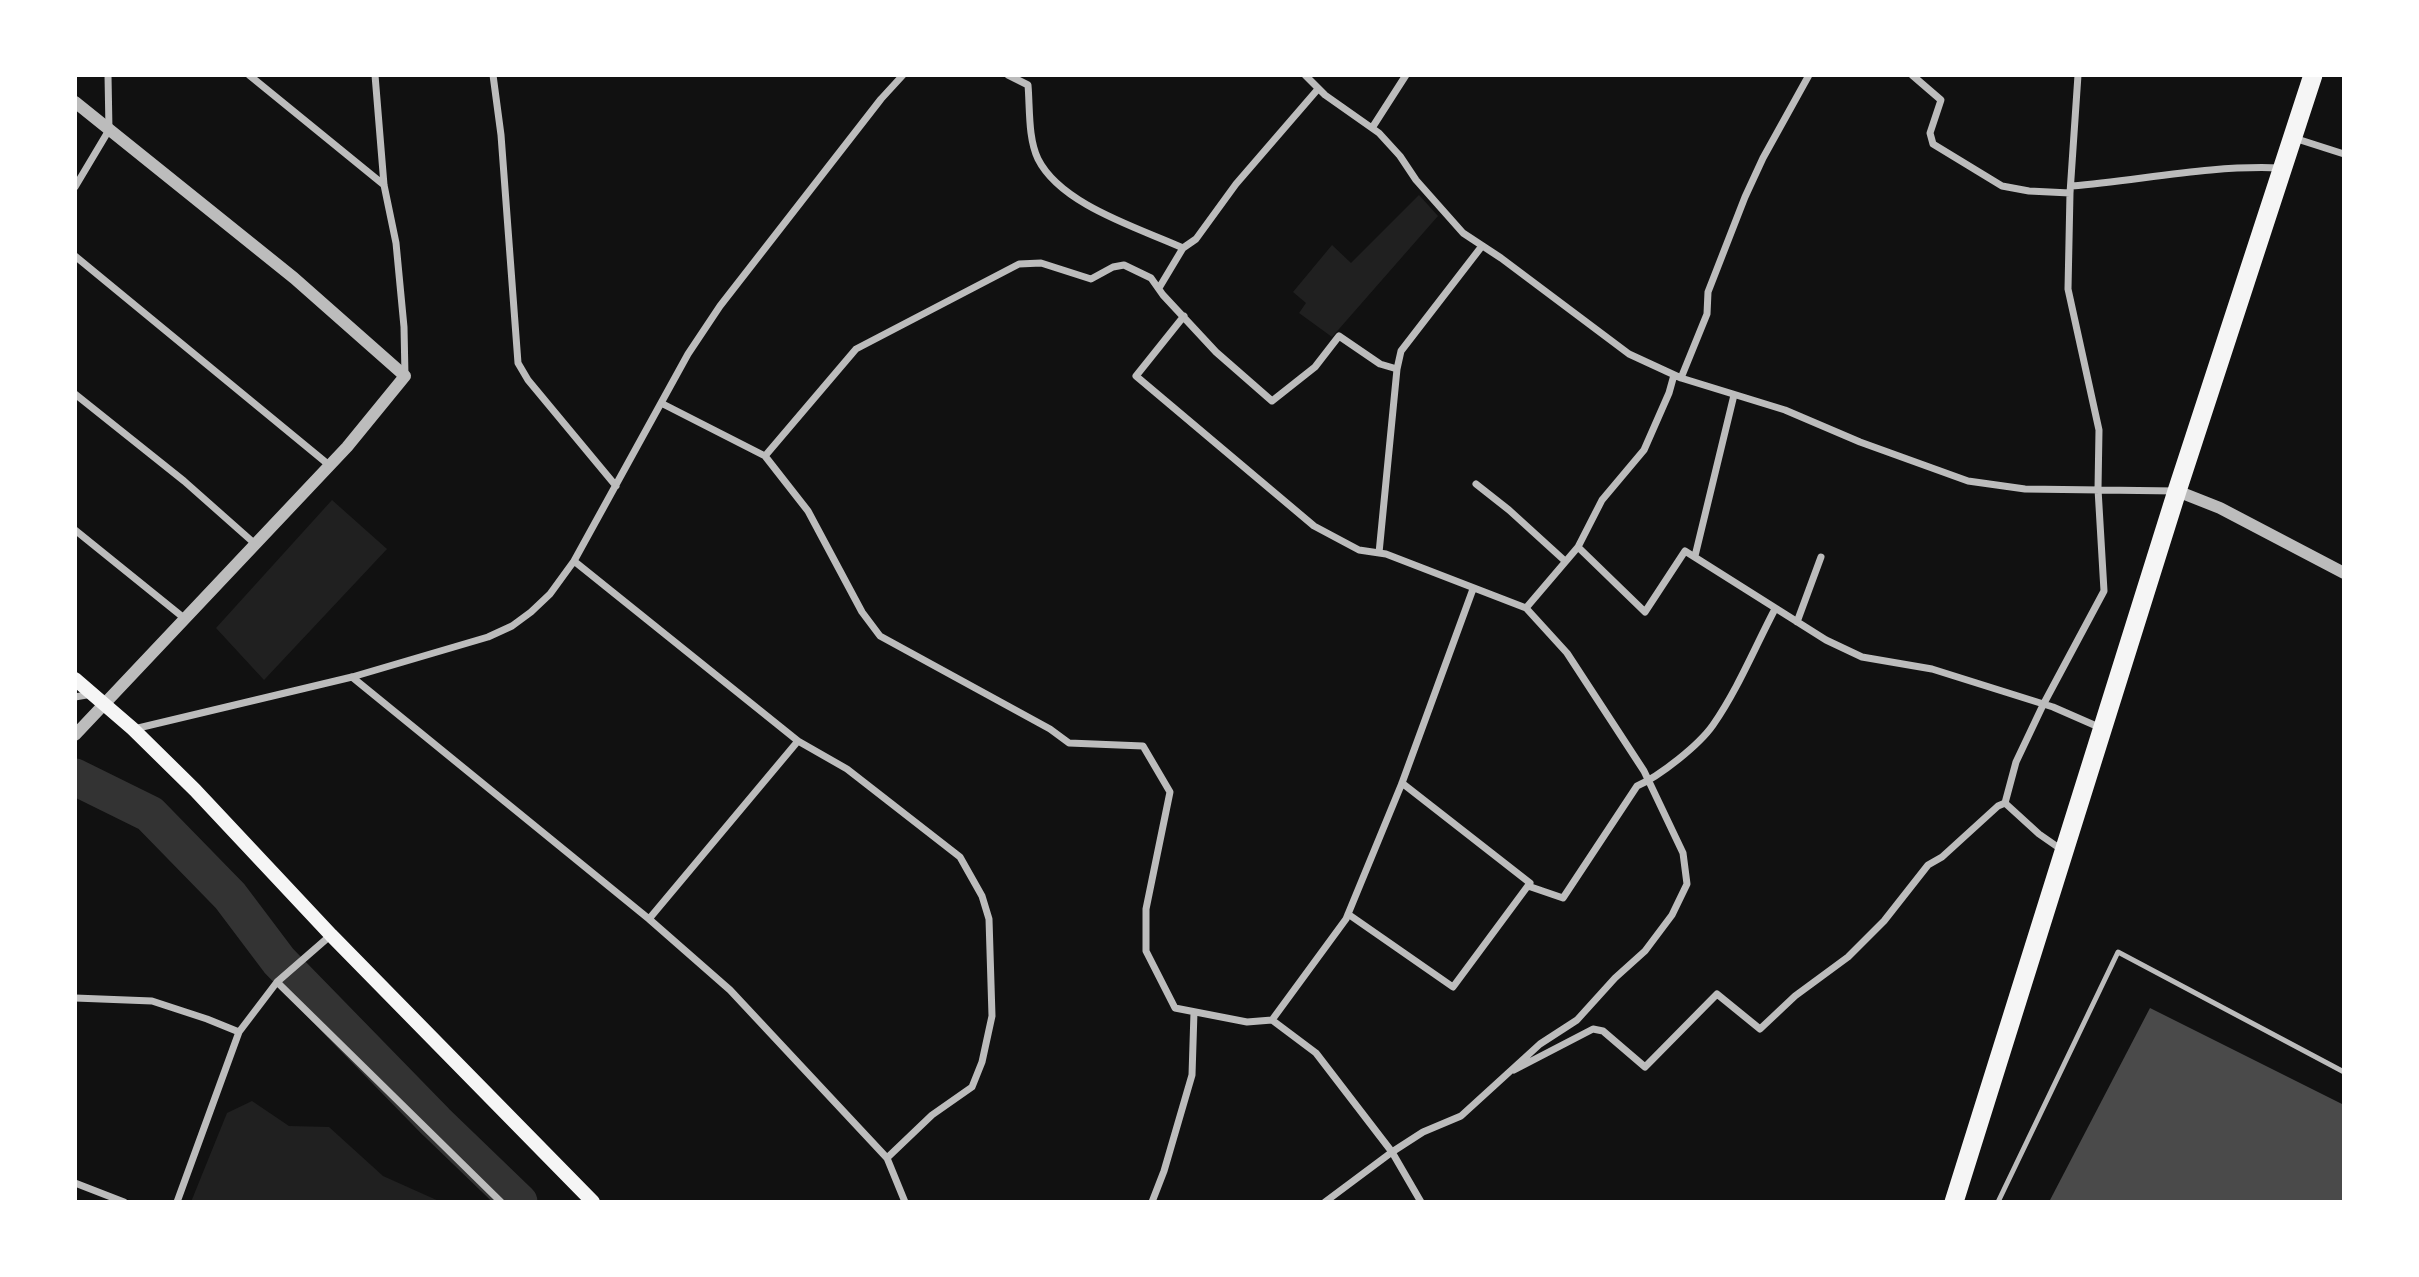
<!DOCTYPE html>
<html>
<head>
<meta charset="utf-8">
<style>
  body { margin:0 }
  #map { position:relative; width:2419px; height:1277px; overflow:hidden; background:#111; font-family:"Titillium Web",sans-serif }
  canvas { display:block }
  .frame { position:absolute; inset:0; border:77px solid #fff; pointer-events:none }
</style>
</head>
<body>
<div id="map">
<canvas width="2419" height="1277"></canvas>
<div class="frame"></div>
</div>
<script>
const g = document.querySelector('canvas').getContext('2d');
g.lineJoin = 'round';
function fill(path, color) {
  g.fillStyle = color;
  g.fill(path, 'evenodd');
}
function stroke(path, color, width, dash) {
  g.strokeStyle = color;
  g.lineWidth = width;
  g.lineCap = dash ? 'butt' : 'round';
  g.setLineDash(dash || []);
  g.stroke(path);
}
const green = new Path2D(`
  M 1419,195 L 1438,216 L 1332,337 L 1299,313 L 1306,303 L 1293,292 L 1332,245 L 1351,263 Z
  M 332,500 L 387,549 L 264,680 L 216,628 Z
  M 252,1101 L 289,1126 L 329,1127 L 383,1176 L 441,1202 L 191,1202 L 227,1113 Z`);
const river = new Path2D(`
  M 75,777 L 150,814 L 230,896 L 279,961 L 436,1122 L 519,1202`);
const building = new Path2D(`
  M 2150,1008 L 2344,1105 L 2344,1202 L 2049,1202 Z`);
const service = new Path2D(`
  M 1998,1202 L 2118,952 L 2344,1072`);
const minor = new Path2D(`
  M 249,75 L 384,185
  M 375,75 L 384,185 L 396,243 L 404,327 L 405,376
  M 493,75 L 501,135 L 518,363 L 528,380 L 616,486
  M 1008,75 L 1028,85 C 1030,109 1028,138 1038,159 C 1061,205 1139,228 1183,248
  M 1305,75 L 1325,95 L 1379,133 L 1400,156 L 1416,180 L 1463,233 L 1501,258 L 1629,354 L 1681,378 L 1785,410 L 1860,442 L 1968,481 L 2025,489 L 2176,491
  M 1912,75 L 1941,100 L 1930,133 L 1933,144 L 2002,186 L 2029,191 L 2070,193
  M 1372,128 L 1406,75
  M 2294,138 L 2344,154
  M 2072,186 C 2142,180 2210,165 2280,168
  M 75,187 L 109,130 L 108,75
  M 75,256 L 329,465
  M 1159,288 L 1183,248 L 1196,239 L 1236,184 L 1318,89
  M 1184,316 L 1136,376 L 1314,526 L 1359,550 L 1386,554 L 1526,608 L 1567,653 L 1644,771 L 1683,853 L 1687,884 L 1672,915 L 1645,951 L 1615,978 L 1577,1020 L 1540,1044 L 1461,1116 L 1423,1132 L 1392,1152 L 1325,1202
  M 1681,378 L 1707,314 L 1708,292 L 1745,197 L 1763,158 L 1809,75
  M 75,394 L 184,481 L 254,543
  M 661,403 L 765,456 L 808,511 L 862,612 L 880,636 L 1050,729 L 1069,743 L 1143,746 L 1170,792 L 1146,909 L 1146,951 L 1175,1008 L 1247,1022 L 1272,1020 L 1316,1053 L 1392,1152 L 1421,1202
  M 765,456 L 856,349 L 1019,264 L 1041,263 L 1091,279 L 1113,267 L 1124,265 L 1151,278 L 1163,295 L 1216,352 L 1272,401 L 1315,367 L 1339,336 L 1380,364 L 1397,369
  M 1476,484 L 1509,510 L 1565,561
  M 75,530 L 184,618
  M 1578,547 L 1645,612 L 1685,551 L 1826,640 L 1862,657 L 1932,669 L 2053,707 L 2101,728
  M 1379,553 L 1397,369 L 1401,351 L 1482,246
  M 1695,556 L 1734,395
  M 574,561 L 798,741 L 847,769 L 960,857 L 982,896 L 989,919 L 992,1016 L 982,1062 L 972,1087 L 932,1115 L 887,1158
  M 1526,608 L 1578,547 L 1602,500 L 1644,450 L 1669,393 L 1674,375
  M 1797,622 L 1821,557
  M 352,677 L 649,919 L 730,990 L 887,1158 L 905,1202
  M 75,697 L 92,694
  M 134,729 L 352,677 L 488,637 L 512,626 L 531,612 L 550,594 L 574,561 L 688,354 L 720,306 L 881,99 L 903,75
  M 2005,803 L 2039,834 L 2062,850
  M 1528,886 L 1563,898 L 1637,786 C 1660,776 1699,745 1713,725 C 1738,689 1755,647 1775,609
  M 1348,914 L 1453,987 L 1530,883 L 1402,783
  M 649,919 L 798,741
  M 277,982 L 501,1202
  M 75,998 L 152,1001 L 207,1019 L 239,1032
  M 1272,1020 L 1346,919 L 1402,783 L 1473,589
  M 1514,1070 L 1593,1029 L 1603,1031 L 1645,1067 L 1717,994 L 1760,1029 L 1795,996 L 1848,957 L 1884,921 L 1928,865 L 1942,857 L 1998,806 L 2005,803 L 2016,762 L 2043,705 L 2104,591 L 2098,489 L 2099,430 L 2068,289 L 2070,193 L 2078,75
  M 75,1183 L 124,1202
  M 177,1202 L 239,1032 L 277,982 L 331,935
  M 1152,1202 L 1164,1171 L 1192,1075 L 1194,1012`);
const tertiary = new Path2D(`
  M 75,102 L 294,278 L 405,376 L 347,447 L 75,735
  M 2177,491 L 2220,508 L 2344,573`);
const secondary = new Path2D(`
  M 75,679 L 133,729 L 195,790 L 331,935 L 593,1202`);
const trunk = new Path2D(`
  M 1954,1202 L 2177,491 L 2313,75`);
fill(green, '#202020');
stroke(river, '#333', 37);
fill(building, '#4a4a4a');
stroke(service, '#bcbcbc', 5);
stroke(minor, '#bcbcbc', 7);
stroke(tertiary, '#bcbcbc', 12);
stroke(secondary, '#f5f5f5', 14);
stroke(trunk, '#f5f5f5', 19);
</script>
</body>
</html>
